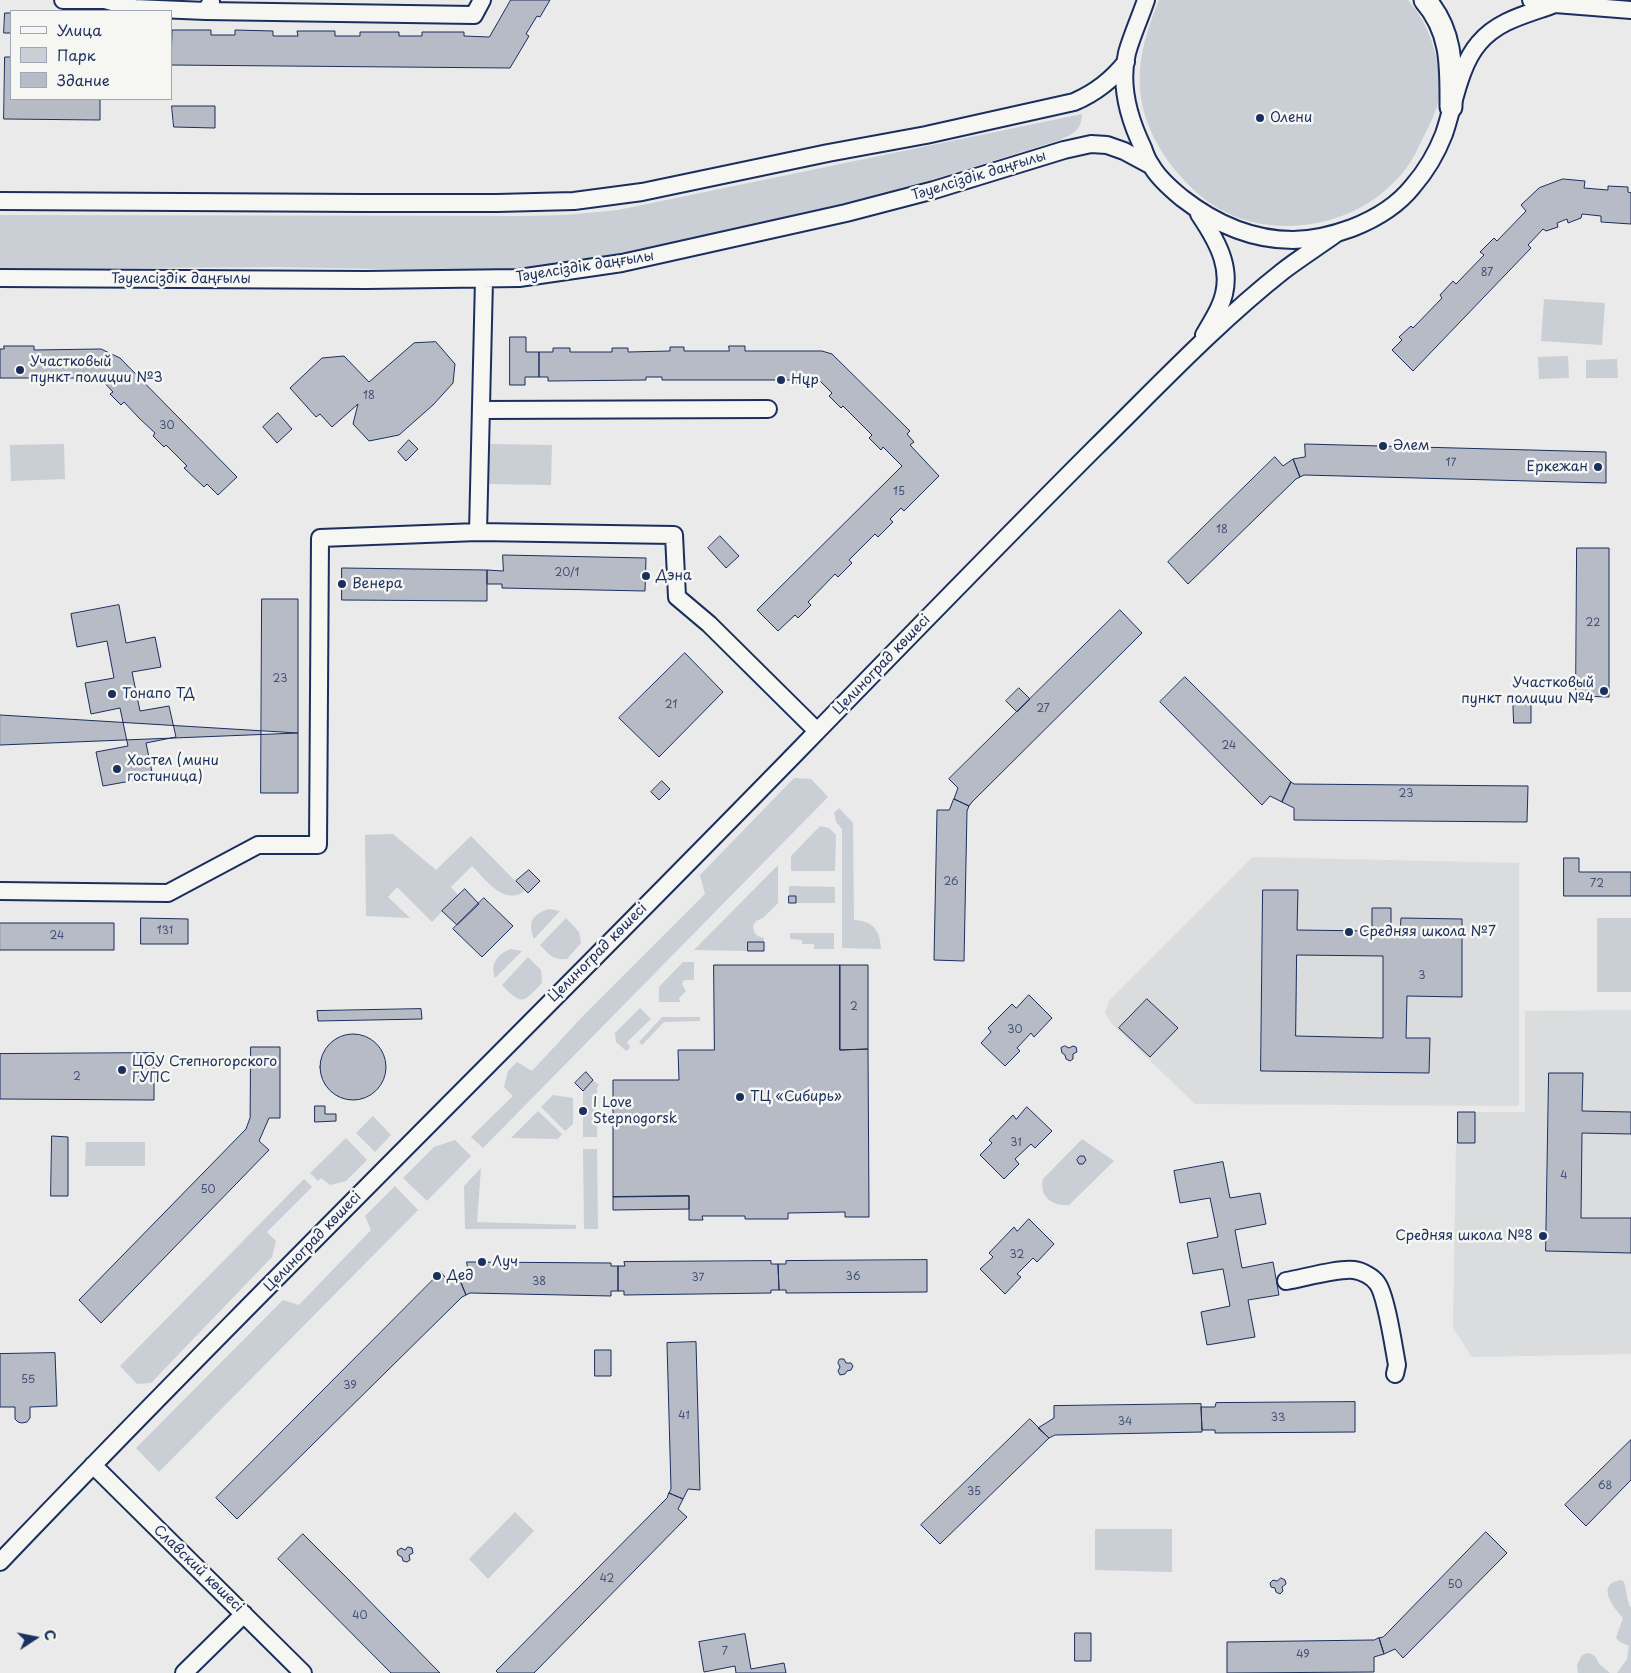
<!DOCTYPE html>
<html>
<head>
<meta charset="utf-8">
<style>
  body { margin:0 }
  #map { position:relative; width:1631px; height:1673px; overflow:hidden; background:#e9eae9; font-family:"Playpen Sans",sans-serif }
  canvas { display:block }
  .legend { position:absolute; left:10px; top:10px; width:162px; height:90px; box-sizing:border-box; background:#f6f6f2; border:1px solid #9ea6b7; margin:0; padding:6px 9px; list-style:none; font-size:15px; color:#1b2f5e }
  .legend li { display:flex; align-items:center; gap:10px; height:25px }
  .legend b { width:25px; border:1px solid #9ea6b7 }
  .north { position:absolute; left:10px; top:1613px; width:50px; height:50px; -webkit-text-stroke:4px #f6f6f2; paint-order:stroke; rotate:79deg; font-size:14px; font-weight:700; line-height:20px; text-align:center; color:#1b2f5e }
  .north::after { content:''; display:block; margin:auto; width:18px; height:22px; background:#1b2f5e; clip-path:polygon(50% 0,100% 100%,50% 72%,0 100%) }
</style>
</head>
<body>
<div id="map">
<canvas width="1631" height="1673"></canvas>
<ul class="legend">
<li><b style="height:6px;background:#f6f6f2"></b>Улица</li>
<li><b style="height:14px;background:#caced5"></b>Парк</li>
<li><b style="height:14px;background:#b6bbc6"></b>Здание</li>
</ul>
<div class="north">С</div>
</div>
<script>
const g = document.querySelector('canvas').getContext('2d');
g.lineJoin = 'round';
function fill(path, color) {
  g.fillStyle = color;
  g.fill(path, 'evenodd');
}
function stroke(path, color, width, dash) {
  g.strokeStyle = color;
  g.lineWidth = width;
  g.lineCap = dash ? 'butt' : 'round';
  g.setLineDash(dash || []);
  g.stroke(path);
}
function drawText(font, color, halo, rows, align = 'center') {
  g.font = font + ' "Playpen Sans",sans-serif';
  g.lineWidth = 5;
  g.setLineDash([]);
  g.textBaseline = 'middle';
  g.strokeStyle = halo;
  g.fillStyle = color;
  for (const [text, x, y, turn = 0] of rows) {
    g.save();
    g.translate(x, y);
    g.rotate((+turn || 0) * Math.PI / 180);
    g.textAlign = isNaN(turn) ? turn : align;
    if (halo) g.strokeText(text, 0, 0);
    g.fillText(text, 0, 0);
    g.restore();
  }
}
const built = new Path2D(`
  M 1253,857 L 1519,863 L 1519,1106 L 1195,1104 L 1111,1023 L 1105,1012 L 1109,1001 Z
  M 1631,1010 L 1631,1354 L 1472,1357 L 1453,1328 L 1456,1143 L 1475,1143 L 1475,1112 L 1525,1112 L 1525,1011 Z`);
const green = new Path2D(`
  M 1159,0 L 1408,0 C 1422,15 1432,37 1436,57 C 1438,66 1441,77 1441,87 C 1440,105 1430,124 1422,140 C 1415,155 1407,170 1395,181 C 1354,225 1281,239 1227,213 C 1202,201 1182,180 1166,158 C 1129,103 1135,58 1159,0 Z
  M 1082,114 C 1081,131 1074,133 1060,140 L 883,195 L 610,257 L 544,267 L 487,271 L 272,267 L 0,269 L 0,215 L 524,216 L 566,215 L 618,210 Z
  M 1544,299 L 1605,303 L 1602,345 L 1541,341 Z
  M 1568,356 L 1569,378 L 1539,379 L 1538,357 Z
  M 1617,359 L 1618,378 L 1586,378 L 1586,360 Z
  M 64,444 L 65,479 L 11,481 L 10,445 Z
  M 490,444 L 552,445 L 551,485 L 489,484 Z
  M 794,778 L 811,779 L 828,797 L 483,1148 L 471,1137 L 513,1096 L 504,1087 L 508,1071 L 517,1062 L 532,1071 L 582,1017 L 705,894 L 700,875 Z
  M 839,808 L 853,823 L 854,920 C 873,921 880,930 881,949 L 842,948 L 842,829 L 836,822 L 834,813 Z
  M 820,826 L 829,828 L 836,835 L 835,871 L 791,871 L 791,856 Z
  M 393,834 L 436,870 L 471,836 L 525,891 C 504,906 486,880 472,866 L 451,887 L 458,895 L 432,922 L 397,887 L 388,897 L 410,918 L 366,916 L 365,835 Z
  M 778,865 L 778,903 L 763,918 L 756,921 L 753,926 C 754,934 756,936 764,938 L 764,942 L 748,942 L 748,951 L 694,950 Z
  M 789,886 L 835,887 L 835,903 L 796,903 L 796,896 L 789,896 Z
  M 549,909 L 560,911 L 534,939 C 527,922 533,914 549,909 Z
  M 566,918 L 579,932 L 581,943 L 567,959 C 552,960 550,955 540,945 Z
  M 1597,918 L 1631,918 L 1631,992 L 1597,992 Z
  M 790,933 L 834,933 L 834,949 L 814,949 L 814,944 L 802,944 L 802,940 L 790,939 Z
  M 511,949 L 522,951 L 495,978 C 490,964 497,954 511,949 Z
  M 528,957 L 541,970 L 542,983 C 523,1003 522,1006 502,985 Z
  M 683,962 L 694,962 L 694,980 L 684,980 L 682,984 L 686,991 L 679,998 L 680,1002 L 659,1002 L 659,987 Z
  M 640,1008 L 651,1019 L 627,1042 L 630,1048 L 626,1051 L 616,1042 L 615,1033 Z
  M 662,1017 L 700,1017 L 700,1021 L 664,1022 L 642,1045 L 639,1042 Z
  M 593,1080 L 599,1085 L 597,1088 L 597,1137 L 583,1137 L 583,1091 Z
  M 553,1095 L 573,1098 L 573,1124 L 565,1131 L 541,1107 Z
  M 538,1111 L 562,1134 L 558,1139 L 511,1138 Z
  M 373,1116 L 391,1135 L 375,1152 L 356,1133 Z
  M 346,1138 L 367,1160 L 346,1181 L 330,1185 L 321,1178 L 318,1181 L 310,1173 Z
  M 1082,1139 L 1114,1161 L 1069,1205 C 1052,1206 1039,1197 1043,1179 Z
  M 455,1140 L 471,1156 L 427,1201 L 403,1178 L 434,1147 Z
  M 86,1142 L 145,1142 L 145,1166 L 85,1166 Z
  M 583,1149 L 597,1149 L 598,1229 L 584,1229 Z
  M 481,1168 L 477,1222 L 576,1225 L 576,1229 L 465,1229 L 464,1186 Z
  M 304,1179 L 312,1187 L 267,1232 L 276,1241 L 272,1257 L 151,1383 L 137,1384 L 120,1366 Z
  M 395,1186 L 418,1210 L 159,1472 L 136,1448 L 283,1300 L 299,1305 L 371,1230 L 365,1216 Z
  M 515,1512 L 534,1531 L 488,1579 L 469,1559 Z
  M 1095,1529 L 1172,1529 L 1172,1572 L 1095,1570 Z
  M 1621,1580 L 1624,1582 C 1627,1591 1626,1600 1631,1608 L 1631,1673 L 1617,1673 L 1627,1659 L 1629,1646 L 1620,1642 L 1616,1638 L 1623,1618 C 1613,1607 1595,1584 1621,1580 Z
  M 1589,1653 L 1595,1656 L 1599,1664 L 1610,1673 L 1578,1673 L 1577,1665 L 1582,1655 Z`);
const building = new Path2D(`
  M 511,0 L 550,0 L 540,17 L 537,16 L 526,34 L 529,36 L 510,68 L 171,65 L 172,30 L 211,30 L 211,35 L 235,35 L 235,30 L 273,31 L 273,36 L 298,36 L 297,31 L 335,31 L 335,36 L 360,36 L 360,32 L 399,32 L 399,36 L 422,36 L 422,32 L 464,32 L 464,36 L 489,37 Z
  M 5,13 L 11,13 L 11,33 L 4,33 Z
  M 5,57 L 11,57 L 11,99 L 100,99 L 100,120 L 4,119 Z
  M 172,106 L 215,106 L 215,128 L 174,127 Z
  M 1563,179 L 1585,181 L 1584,188 L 1608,190 L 1608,186 L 1628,187 L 1628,192 L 1631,193 L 1631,224 L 1601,222 L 1601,216 L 1582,214 L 1581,218 L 1568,223 L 1567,219 L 1557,223 L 1558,227 L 1546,231 L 1543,229 L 1528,245 L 1531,248 L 1413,371 L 1392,350 L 1402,340 L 1399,337 L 1411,326 L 1413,328 L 1442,298 L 1440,295 L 1453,281 L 1456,284 L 1484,255 L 1480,252 L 1494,238 L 1497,241 L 1526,211 L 1521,205 L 1539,188 Z
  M 510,337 L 526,337 L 526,352 L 539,352 L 539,377 L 525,377 L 525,385 L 510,385 Z
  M 436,342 L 455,364 L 453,383 L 433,405 L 399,435 L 369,441 L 353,424 L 358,404 L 332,427 L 320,414 L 316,417 L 290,388 L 322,358 L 344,356 L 369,382 L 414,343 Z
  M 4,346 L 34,346 L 34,350 L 101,349 L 120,358 L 237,477 L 218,495 L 207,484 L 204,487 L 184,468 L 187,466 L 166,445 L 164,447 L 153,436 L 155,433 L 139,418 L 124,402 L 121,405 L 110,394 L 113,392 L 100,378 L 92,378 L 92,382 L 75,382 L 74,378 L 0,378 L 0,349 L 4,349 Z
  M 729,346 L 745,346 L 745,351 L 822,351 L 832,354 L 910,431 L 907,434 L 914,442 L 910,445 L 939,476 L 904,511 L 901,508 L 890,519 L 893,522 L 878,537 L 875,534 L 849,560 L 852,563 L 838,577 L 835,574 L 808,602 L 811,605 L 798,618 L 795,615 L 778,631 L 757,610 L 902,466 L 883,447 L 881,450 L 869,438 L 872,435 L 843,406 L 841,408 L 829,396 L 832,393 L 820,381 L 812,381 L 812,384 L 797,384 L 797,380 L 662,380 L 662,377 L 646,377 L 646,380 L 548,381 L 548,377 L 539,377 L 539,352 L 553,352 L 553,348 L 570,348 L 570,352 L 612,352 L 612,348 L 628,348 L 628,352 L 670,351 L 670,347 L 684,347 L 684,351 L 729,351 Z
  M 278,413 L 292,429 L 277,443 L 263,427 Z
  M 409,440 L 418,449 L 406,461 L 398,452 Z
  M 1305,444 L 1606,452 L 1606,483 L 1304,475 L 1300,477 L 1293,459 L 1305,457 Z
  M 1275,457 L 1283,466 L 1293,459 L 1300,477 L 1296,479 L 1188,584 L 1168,562 Z
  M 720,536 L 739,556 L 726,568 L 708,548 Z
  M 1577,548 L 1609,548 L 1609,697 L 1576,696 Z
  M 503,555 L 646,558 L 645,591 L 502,588 L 502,584 L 487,584 L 487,570 L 503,571 Z
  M 342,568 L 487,570 L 487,601 L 342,600 Z
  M 262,599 L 298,599 L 298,793 L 261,793 Z
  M 119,605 L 126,643 L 155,637 L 161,667 L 132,672 L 140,711 L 169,706 L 176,737 L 146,743 L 153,777 L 103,786 L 96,752 L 128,746 L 120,708 L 91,714 L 85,683 L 114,678 L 107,641 L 77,647 L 71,614 Z
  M 1120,610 L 1142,633 L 972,802 L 969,806 L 954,799 L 958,788 L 949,779 Z
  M 685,653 L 723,692 L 659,757 L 619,718 Z
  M 1185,677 L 1291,782 L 1282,802 L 1270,796 L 1262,805 L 1160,702 Z
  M 1019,688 L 1030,699 L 1017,712 L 1006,701 Z
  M 1513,696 L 1531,696 L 1531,723 L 1514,723 Z
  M 0,715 L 298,733 L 0,745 Z
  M 662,781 L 670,789 L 659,800 L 651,792 Z
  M 1291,782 L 1294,784 L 1528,786 L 1527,822 L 1294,820 L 1294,808 L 1282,802 Z
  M 954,799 L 969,806 L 967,811 L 964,961 L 934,960 L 937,810 L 949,810 Z
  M 1564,858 L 1579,858 L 1579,872 L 1631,872 L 1631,896 L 1564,896 Z
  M 529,870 L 540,881 L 528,893 L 516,881 Z
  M 465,889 L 479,904 L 457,925 L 442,911 Z
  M 1263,890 L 1298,890 L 1297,930 L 1372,931 L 1372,908 L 1391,908 L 1391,931 L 1400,931 L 1401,918 L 1462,919 L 1462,997 L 1407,996 L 1406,1038 L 1430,1038 L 1429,1073 L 1261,1071 ZM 1297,955 L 1383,956 L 1383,1038 L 1296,1036 Z
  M 789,896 L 796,896 L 796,903 L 789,903 Z
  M 484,898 L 513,926 L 482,957 L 453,929 Z
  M 141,918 L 188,919 L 188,944 L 141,944 Z
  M 0,923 L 114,923 L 114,950 L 0,950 Z
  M 748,942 L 764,942 L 764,951 L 748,951 Z
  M 714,965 L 840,965 L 840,1050 L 868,1049 L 869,1217 L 845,1217 L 845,1212 L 788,1213 L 788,1219 L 745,1219 L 745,1216 L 702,1216 L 703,1220 L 689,1220 L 689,1196 L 613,1197 L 613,1080 L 679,1080 L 678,1050 L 714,1050 Z
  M 840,965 L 868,965 L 868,1049 L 840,1050 Z
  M 1029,995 L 1052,1018 L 1034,1037 L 1031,1033 L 1017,1048 L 1020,1051 L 1005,1066 L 981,1043 L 991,1032 L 988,1028 L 1012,1004 L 1016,1008 Z
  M 1147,999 L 1178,1028 L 1150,1057 L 1119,1028 Z
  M 421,1009 L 422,1019 L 318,1021 L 317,1011 Z
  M320 1067a33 33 0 1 1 66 0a33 33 0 1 1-66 0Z
  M 1065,1046 L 1069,1048 L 1073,1046 L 1076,1047 L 1077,1052 L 1073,1054 L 1073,1059 L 1070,1061 L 1066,1059 L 1065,1055 L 1062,1053 L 1061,1048 Z
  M 251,1047 L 280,1047 L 280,1118 L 269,1118 L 259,1141 L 269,1150 L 101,1323 L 79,1300 L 246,1129 L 250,1118 Z
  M 154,1053 L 154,1100 L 0,1099 L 0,1054 Z
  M 586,1072 L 593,1080 L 583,1091 L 575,1083 Z
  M 1549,1073 L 1583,1073 L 1582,1111 L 1631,1112 L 1631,1134 L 1582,1133 L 1581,1218 L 1631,1218 L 1631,1253 L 1546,1251 Z
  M 315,1106 L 325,1106 L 325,1114 L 336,1114 L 336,1121 L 315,1122 Z
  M 1027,1107 L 1052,1131 L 1035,1148 L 1031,1144 L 1015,1159 L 1019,1164 L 1004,1179 L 980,1155 L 992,1143 L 989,1140 L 1013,1115 L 1016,1119 Z
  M 1458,1112 L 1475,1112 L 1475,1143 L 1458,1143 Z
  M 52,1136 L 68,1137 L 68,1196 L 51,1196 Z
  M 1080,1156 L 1084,1156 L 1086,1160 L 1083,1164 L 1079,1164 L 1077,1160 Z
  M 1223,1162 L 1230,1198 L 1260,1193 L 1266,1224 L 1235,1230 L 1242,1268 L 1273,1262 L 1279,1295 L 1248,1300 L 1255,1337 L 1207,1345 L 1201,1312 L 1230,1306 L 1223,1269 L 1193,1274 L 1187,1243 L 1218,1237 L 1210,1198 L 1180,1203 L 1174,1171 Z
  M 689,1196 L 689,1209 L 613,1210 L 613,1197 Z
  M 1029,1219 L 1054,1244 L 1037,1262 L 1033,1258 L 1017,1274 L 1021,1277 L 1005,1294 L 980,1269 L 993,1257 L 989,1253 L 1014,1227 L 1017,1231 Z
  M 927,1260 L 927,1292 L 786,1293 L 786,1290 L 779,1290 L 778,1264 L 786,1264 L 786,1261 Z
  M 771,1261 L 771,1264 L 778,1264 L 779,1290 L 771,1290 L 771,1293 L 624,1295 L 624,1291 L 618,1291 L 618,1266 L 625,1266 L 624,1262 Z
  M 467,1262 L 611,1263 L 611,1266 L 618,1266 L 618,1291 L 611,1291 L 611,1296 L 470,1293 L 466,1295 L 457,1273 L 468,1273 Z
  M 441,1272 L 448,1281 L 457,1273 L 466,1295 L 462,1297 L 237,1519 L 216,1498 Z
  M 696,1342 L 700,1490 L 688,1489 L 683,1499 L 669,1493 L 671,1489 L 667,1343 Z
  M 595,1350 L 611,1350 L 611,1376 L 595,1376 Z
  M 55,1353 L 57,1406 L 30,1407 L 30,1418 L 27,1422 L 22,1423 L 18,1422 L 15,1419 L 15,1407 L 0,1407 L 0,1354 Z
  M 840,1359 L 844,1359 L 846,1363 L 851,1363 L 853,1366 L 851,1370 L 847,1371 L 845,1374 L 840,1375 L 838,1371 L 840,1367 L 838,1363 Z
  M 1355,1402 L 1355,1432 L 1215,1433 L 1215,1430 L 1202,1430 L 1201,1407 L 1215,1407 L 1216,1403 Z
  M 1201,1404 L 1202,1432 L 1055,1435 L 1049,1438 L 1038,1428 L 1054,1418 L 1054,1406 Z
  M 1030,1419 L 1049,1438 L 940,1544 L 921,1525 Z
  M 1631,1440 L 1631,1480 L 1586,1526 L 1565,1505 Z
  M 669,1493 L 683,1499 L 678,1509 L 687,1517 L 534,1673 L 498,1673 L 496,1671 L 667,1498 Z
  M 1486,1532 L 1507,1553 L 1403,1658 L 1395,1649 L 1384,1654 L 1379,1638 L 1383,1637 Z
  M 303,1534 L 346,1577 L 440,1673 L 391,1673 L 278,1559 Z
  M 408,1547 L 412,1548 L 413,1553 L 409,1555 L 410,1560 L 407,1562 L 403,1561 L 402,1557 L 398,1555 L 397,1551 L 401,1548 L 405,1550 Z
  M 1281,1578 L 1285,1580 L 1286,1584 L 1282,1587 L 1283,1591 L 1280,1594 L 1276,1592 L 1275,1588 L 1271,1587 L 1270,1583 L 1273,1580 L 1277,1581 Z
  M 1075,1633 L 1091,1633 L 1091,1661 L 1075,1661 Z
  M 745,1634 L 751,1669 L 784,1663 L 786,1673 L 736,1673 L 735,1666 L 704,1672 L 699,1642 Z
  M 1379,1638 L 1384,1654 L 1374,1657 L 1374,1672 L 1227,1673 L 1227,1642 L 1374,1640 Z`);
const minor = new Path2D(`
  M 63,0 L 105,0 L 134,8 L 206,11 L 211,2
  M 1146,0 C 1140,18 1132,35 1127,53 C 1119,86 1129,119 1143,148 C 1145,154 1147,160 1151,165 C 1158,178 1171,189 1182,198 C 1214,223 1251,240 1293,240 C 1312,240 1333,235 1352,228 C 1375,219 1398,205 1413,186 C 1426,171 1437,152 1444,134 C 1454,105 1459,66 1479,43 C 1498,20 1528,14 1555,4
  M 1531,0 L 1555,4 L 1631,10
  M 206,11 L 474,15 L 482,0
  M 0,201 L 365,203 L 497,203 L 574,201 L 642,192 L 828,153 L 926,135 L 1074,102 C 1095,93 1112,80 1126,62
  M 1199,214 C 1218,242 1236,273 1219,308 C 1215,317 1209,326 1204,335
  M 0,278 L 366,280 L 519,278 L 622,263 L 846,213 L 934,190 L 1064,150 L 1091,144 L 1107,145 L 1124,151 L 1150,165
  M 484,280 L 478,532 L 674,535 L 677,597 L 709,624 L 817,731
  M 481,410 L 768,409
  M 0,891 L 168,893 L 258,845 L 318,845 L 320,538 L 478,532
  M 1286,1281 C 1304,1278 1338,1268 1354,1270 C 1362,1271 1373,1277 1377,1283 C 1386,1294 1394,1349 1397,1365 L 1395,1374
  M 93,1465 L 303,1673
  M 0,1562 C 262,1288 533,1023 798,751 C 897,649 996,547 1096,447 C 1157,387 1216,324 1283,271 C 1300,258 1319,246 1337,233
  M 184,1673 L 244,1614`);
const major = new Path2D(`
  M 1425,0 C 1453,32 1451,68 1451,107`);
const markers = [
  [1260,118,5,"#1b2f5e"],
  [20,370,5,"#1b2f5e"],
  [781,380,5,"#1b2f5e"],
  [1383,446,5,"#1b2f5e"],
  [1598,467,5,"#1b2f5e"],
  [646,576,5,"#1b2f5e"],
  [342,584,5,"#1b2f5e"],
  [1604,691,5,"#1b2f5e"],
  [112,694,5,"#1b2f5e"],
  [117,769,5,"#1b2f5e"],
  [1349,932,5,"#1b2f5e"],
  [122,1070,5,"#1b2f5e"],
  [740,1097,5,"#1b2f5e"],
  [583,1111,5,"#1b2f5e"],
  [1543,1236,5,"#1b2f5e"],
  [482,1262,5,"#1b2f5e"],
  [437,1276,5,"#1b2f5e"]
];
const numberNames = [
  ["87",1487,273],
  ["18",369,396],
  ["30",167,426],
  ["17",1451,463],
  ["15",899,492],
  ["18",1222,530],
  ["20/1",567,573],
  ["22",1593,623],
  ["23",280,679],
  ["21",671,705],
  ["27",1043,709],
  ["24",1229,746],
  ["23",1406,794],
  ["26",951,882],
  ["72",1597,884],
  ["131",165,931],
  ["24",57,936],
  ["3",1422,976],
  ["2",854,1007],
  ["30",1015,1030],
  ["2",77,1077],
  ["31",1016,1143],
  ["4",1564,1176],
  ["50",208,1190],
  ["32",1017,1255],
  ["36",853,1277],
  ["37",698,1278],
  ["38",539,1282],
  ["55",28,1380],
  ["39",350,1386],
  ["41",684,1416],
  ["33",1278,1418],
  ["34",1125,1422],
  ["68",1605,1486],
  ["35",974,1492],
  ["42",607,1579],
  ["50",1455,1585],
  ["40",360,1616],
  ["7",725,1652],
  ["49",1303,1655]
];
const poiNames = [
  ["Олени",1270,118],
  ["Участковый",30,362],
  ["пункт полиции №3",30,378],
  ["Нұр",791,380],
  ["Әлем",1393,446],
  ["Еркежан",1588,467,"right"],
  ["Дэна",656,576],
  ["Венера",352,584],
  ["Участковый",1594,683,"right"],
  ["пункт полиции №4",1594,699,"right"],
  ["Тонапо ТД",122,694],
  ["Хостел (мини",127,761],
  ["гостиница)",127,777],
  ["Средняя школа №7",1359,932],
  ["ЦОУ Степногорского",132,1062],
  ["ГУПС",132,1078],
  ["ТЦ «Сибирь»",750,1097],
  ["I Love",593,1103],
  ["Stepnogorsk",593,1119],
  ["Средняя школа №8",1533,1236,"right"],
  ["Луч",492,1262],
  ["Дед",447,1276]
];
const streetNames = [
  ["Тәуелсіздік даңғылы",979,176,-17],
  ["Тәуелсіздік даңғылы",585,267,-9],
  ["Тәуелсіздік даңғылы",181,279],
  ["Целиноград көшесі",882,665,-46],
  ["Целиноград көшесі",598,953,-45],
  ["Целиноград көшесі",313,1242,-46],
  ["Славский көшесі",198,1569,44]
];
fill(built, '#dadcde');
fill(green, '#caced5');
fill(building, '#b6bbc6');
stroke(building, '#1b2f5e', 1);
stroke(minor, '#1b2f5e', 20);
stroke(major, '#1b2f5e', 25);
stroke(minor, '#f6f6f2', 16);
stroke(major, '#f6f6f2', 21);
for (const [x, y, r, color] of markers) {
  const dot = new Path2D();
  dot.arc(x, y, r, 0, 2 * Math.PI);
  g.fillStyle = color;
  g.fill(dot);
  stroke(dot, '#f6f6f2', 2);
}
drawText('11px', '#425278', null, numberNames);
drawText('14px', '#1b2f5e', '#f6f6f2', poiNames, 'left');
drawText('14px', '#1b2f5e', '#f6f6f2', streetNames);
</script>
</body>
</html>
